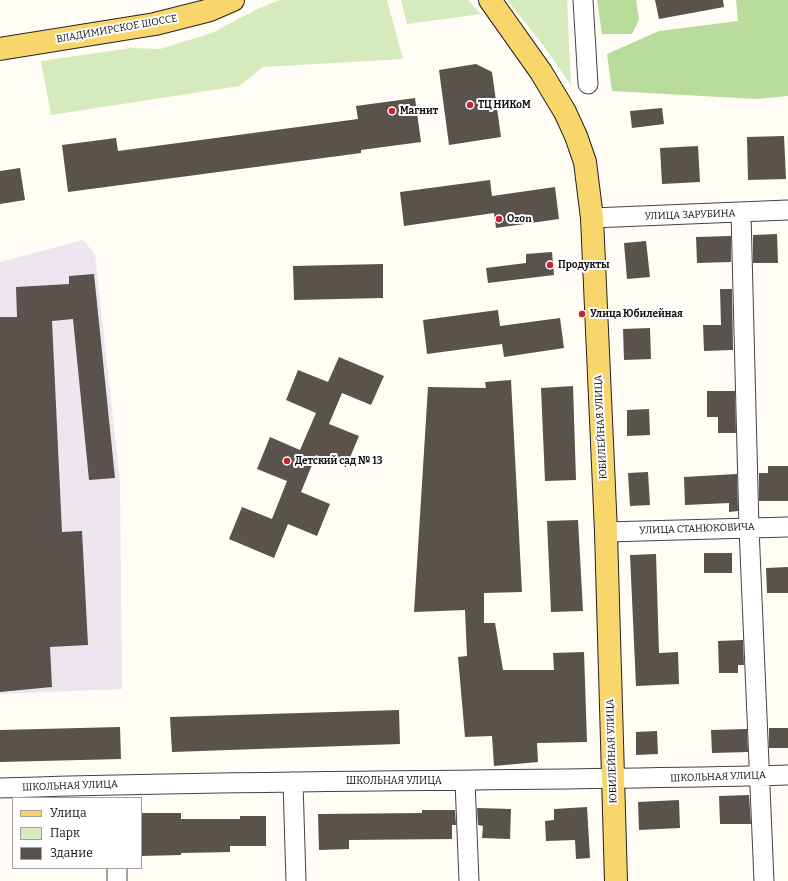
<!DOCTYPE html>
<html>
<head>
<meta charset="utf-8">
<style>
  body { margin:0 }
  #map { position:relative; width:788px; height:881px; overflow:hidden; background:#fffdf5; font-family:Bitter,serif }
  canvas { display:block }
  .legend { position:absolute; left:12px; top:797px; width:130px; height:72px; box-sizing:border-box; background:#fff; border:1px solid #a0a0a0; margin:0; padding:5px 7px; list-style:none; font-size:12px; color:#111 }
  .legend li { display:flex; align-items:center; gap:8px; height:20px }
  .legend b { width:20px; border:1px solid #a0a0a0 }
</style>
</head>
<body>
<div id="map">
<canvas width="788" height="881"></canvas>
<ul class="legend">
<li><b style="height:5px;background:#f9d66b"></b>Улица</li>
<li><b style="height:11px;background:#d5ebbd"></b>Парк</li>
<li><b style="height:11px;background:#5a524d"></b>Здание</li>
</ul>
</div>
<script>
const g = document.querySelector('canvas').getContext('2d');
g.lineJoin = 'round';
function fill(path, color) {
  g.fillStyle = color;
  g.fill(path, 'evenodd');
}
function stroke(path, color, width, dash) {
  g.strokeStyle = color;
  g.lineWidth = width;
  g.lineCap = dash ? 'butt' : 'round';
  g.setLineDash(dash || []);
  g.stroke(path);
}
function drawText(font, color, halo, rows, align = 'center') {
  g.font = font + ' Bitter,serif';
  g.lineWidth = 4;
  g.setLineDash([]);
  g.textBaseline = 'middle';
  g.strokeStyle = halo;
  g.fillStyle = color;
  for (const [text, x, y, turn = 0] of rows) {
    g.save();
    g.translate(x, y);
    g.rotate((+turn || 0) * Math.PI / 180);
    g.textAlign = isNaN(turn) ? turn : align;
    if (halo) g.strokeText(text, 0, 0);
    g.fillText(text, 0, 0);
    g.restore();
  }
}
const industrial = new Path2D(`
  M 83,240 L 95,254 L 120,482 L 122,689 L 0,694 L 0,262 Z`);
const green = new Path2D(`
  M 280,0 L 387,0 L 403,59 L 263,67 L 239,86 L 51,115 L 41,61 L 131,48 L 160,49 L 212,33 L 257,9 Z
  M 401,0 L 468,0 L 481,14 L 407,24 Z
  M 507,0 L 567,0 L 571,85 L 543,45 Z`);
const forest = new Path2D(`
  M 597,0 L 636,0 L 639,20 L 632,34 L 602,34 Z
  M 736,0 L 788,0 L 788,96 L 756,99 L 612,91 L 607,54 L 659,31 L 738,21 Z`);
const building = new Path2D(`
  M 655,0 L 723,0 L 724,7 L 659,19 Z
  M 476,64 L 492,72 L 501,137 L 449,145 L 439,70 Z
  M 415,98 L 421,142 L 361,150 L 361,153 L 68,192 L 62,145 L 116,138 L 118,151 L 358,119 L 356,106 Z
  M 662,108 L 664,124 L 632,128 L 630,111 Z
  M 784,136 L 786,179 L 748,180 L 747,137 Z
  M 698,146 L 700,182 L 662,184 L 660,148 Z
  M 20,168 L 25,200 L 0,204 L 0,171 Z
  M 490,180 L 492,196 L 555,187 L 559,219 L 496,228 L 494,213 L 404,226 L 400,192 Z
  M 777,234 L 778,263 L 753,263 L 753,235 Z
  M 731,236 L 731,262 L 697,263 L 696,237 Z
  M 646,241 L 650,277 L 627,279 L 624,243 Z
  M 552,252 L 554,275 L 488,283 L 486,268 L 526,263 L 526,254 Z
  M 383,264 L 383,298 L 294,300 L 293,266 Z
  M 94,274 L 115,478 L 89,480 L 73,319 L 52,321 L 62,532 L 82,531 L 88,645 L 50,647 L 52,687 L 0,692 L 0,317 L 17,317 L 16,287 L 69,284 L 69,276 Z
  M 720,289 L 732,289 L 733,350 L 704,351 L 703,325 L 721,325 Z
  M 498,310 L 500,326 L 560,318 L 564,348 L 504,357 L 502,344 L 427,354 L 423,320 Z
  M 650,328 L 651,359 L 624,360 L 623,329 Z
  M 339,357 L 384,376 L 371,405 L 342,393 L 329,424 L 359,436 L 346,467 L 316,455 L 301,492 L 330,504 L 317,536 L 288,524 L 274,558 L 229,539 L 242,507 L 272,519 L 287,481 L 257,469 L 270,437 L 300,450 L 316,413 L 286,400 L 298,370 L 328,382 Z
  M 511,380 L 522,592 L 484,593 L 484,623 L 495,623 L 503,670 L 554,670 L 553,653 L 584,652 L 587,742 L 537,743 L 538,762 L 494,766 L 492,736 L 465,737 L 458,657 L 467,656 L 465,610 L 414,612 L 428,387 L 486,388 L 485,382 Z
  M 573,386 L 576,480 L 545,481 L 541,388 Z
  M 707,391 L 735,391 L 736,433 L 718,433 L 718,417 L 707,417 Z
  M 649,409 L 650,435 L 627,436 L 627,410 Z
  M 768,466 L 788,466 L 788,501 L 759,501 L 759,473 L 768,473 Z
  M 648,472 L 650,505 L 630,506 L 628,473 Z
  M 737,474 L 738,511 L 729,512 L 729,503 L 685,505 L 684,477 Z
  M 578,520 L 583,611 L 551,612 L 547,521 Z
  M 704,553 L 732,553 L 732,573 L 704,573 Z
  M 656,554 L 659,653 L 678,652 L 679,684 L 636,686 L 630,555 Z
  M 788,567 L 788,593 L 767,593 L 766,568 Z
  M 743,640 L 744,665 L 738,665 L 738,673 L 719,673 L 718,641 Z
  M 399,710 L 400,744 L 172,752 L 170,717 Z
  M 120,727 L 121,759 L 0,762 L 0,730 Z
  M 769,728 L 788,728 L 788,748 L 769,748 Z
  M 747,729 L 748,752 L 712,753 L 711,730 Z
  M 657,731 L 658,754 L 636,755 L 636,732 Z
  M 749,795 L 751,824 L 720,824 L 719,796 Z
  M 679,800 L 680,828 L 639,830 L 638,802 Z
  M 587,807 L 590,858 L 576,859 L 575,840 L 546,841 L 545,821 L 554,820 L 554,809 Z
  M 477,808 L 511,809 L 510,839 L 482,838 L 483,826 L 478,825 Z
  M 422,810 L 455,810 L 456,825 L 452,825 L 452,839 L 349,840 L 349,849 L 319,850 L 318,814 L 422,813 Z
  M 141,813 L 181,813 L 181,819 L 240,819 L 240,816 L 266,816 L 266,846 L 230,846 L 230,852 L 181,853 L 181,855 L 141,856 Z`);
const minor = new Path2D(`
  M 583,0 L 588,84
  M 741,213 L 749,528 L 764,881
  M 592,218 L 788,210
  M 606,532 L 788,527
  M 465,781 L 469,881
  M 293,782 L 296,881
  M 0,788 C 263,779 525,782 788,775
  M 117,868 L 117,881`);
const major = new Path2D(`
  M 490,0 L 541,72 L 565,112 L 576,136 L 585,162 L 592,218 L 606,532 L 616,881
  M 0,49 L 155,24 L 210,10 L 233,0`);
const markers = [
  [470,105,4,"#c4262e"],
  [392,111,4,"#c4262e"],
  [499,219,4,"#c4262e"],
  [550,265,4,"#c4262e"],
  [582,314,4,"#c4262e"],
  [287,461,4,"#c4262e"]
];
const streetNames = [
  ["ВЛАДИМИРСКОЕ ШОССЕ",117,29,-10],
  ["УЛИЦА ЗАРУБИНА",690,215,-2],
  ["ЮБИЛЕЙНАЯ УЛИЦА",601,427,-93],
  ["УЛИЦА СТАНЮКОВИЧА",697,529,-2],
  ["ЮБИЛЕЙНАЯ УЛИЦА",612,751,-92],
  ["ШКОЛЬНАЯ УЛИЦА",718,777,-2],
  ["ШКОЛЬНАЯ УЛИЦА",394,781],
  ["ШКОЛЬНАЯ УЛИЦА",70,786,-2]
];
const poiNames = [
  ["ТЦ НИКоМ",478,105],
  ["Магнит",400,111],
  ["Ozon",507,219],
  ["Продукты",558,265],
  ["Улица Юбилейная",590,314],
  ["Детский сад № 13",295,461]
];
fill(industrial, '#eee6ef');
fill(green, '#d5ebbd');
fill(forest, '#b9dc9c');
fill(building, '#5a524d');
stroke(minor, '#444', 21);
stroke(major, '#222', 24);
stroke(minor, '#fff', 19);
stroke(major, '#f9d66b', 22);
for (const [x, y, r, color] of markers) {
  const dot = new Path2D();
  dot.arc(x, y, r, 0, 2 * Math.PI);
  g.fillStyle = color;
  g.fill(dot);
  stroke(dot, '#fff', 1.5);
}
drawText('10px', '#111', '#fff', streetNames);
drawText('bold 10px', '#111', '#fff', poiNames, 'left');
</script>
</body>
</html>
